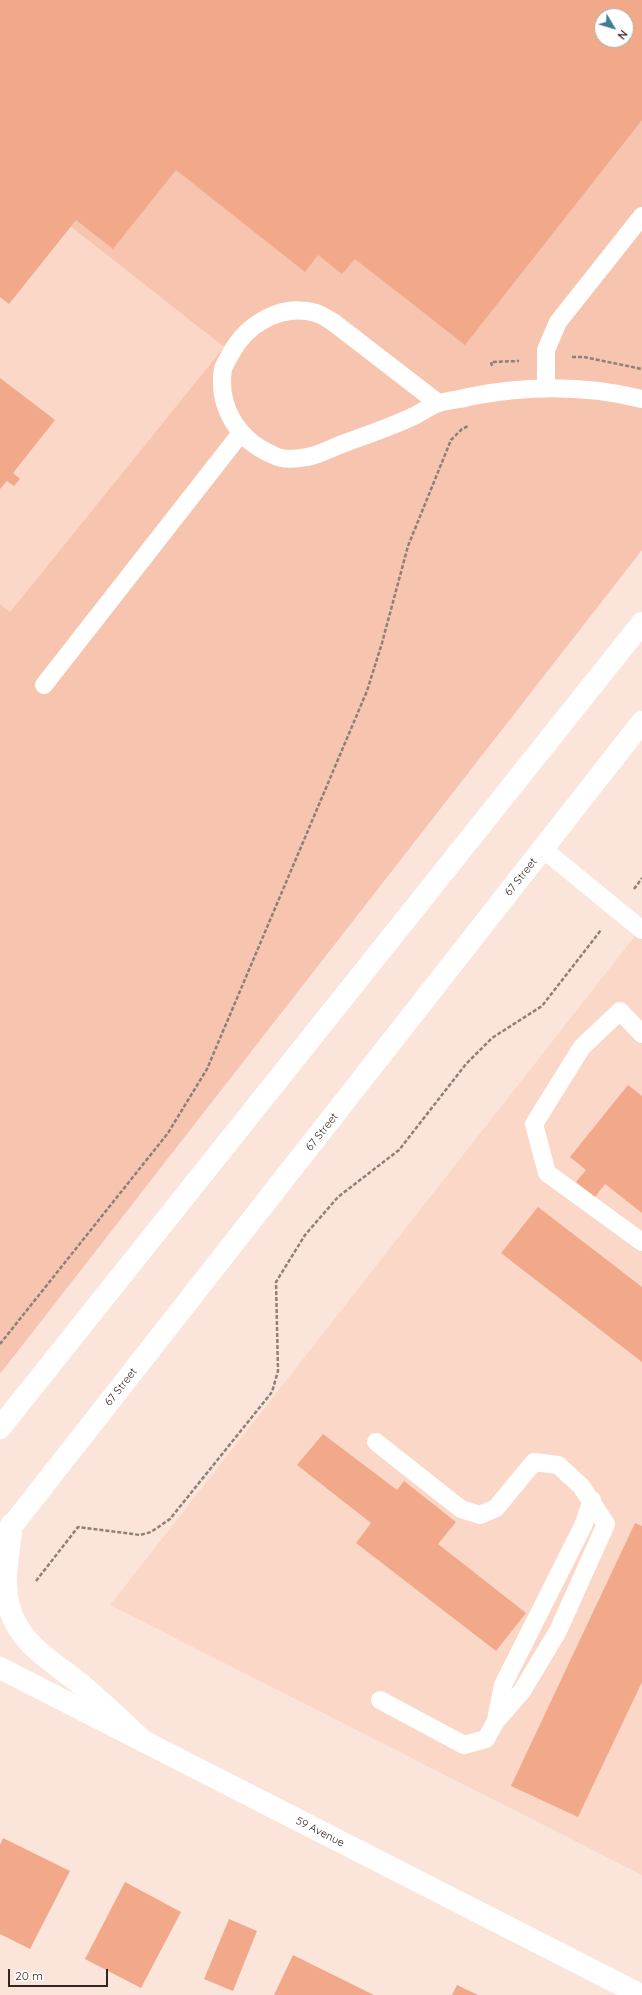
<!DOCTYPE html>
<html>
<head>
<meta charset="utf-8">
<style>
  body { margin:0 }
  #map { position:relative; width:642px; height:1995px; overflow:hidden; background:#fbe5db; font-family:Quicksand,sans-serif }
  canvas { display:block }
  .north { position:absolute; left:594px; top:8px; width:40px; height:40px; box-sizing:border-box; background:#fff; border:1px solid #ada9a7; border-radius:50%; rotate:128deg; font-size:11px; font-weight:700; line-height:16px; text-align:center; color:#322823 }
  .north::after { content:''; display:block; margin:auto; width:14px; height:18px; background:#3f7d93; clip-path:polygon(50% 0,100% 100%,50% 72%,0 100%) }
  .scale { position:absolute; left:8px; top:1969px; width:100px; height:18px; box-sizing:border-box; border:2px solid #322823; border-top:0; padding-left:5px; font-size:12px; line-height:14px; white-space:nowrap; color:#322823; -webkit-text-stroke:3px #fff; paint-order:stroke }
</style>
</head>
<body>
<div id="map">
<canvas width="642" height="1995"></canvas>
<div class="north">N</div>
<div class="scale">20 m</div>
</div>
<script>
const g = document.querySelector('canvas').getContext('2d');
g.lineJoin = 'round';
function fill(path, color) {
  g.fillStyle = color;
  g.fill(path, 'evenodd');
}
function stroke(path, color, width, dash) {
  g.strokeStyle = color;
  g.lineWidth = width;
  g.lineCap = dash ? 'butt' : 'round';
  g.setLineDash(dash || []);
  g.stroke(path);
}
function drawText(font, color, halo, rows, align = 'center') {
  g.font = font + ' Quicksand,sans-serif';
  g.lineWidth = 3;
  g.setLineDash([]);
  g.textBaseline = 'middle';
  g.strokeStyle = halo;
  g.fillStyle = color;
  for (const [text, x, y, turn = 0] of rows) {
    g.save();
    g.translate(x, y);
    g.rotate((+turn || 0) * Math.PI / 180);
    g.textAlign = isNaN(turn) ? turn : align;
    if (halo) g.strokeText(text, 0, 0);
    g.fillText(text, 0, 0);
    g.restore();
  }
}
const built = new Path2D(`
  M 0,171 L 224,347 L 10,612 L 0,604 Z
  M 642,927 L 642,1875 L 110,1605 Z`);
const green = new Path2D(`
  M 642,0 L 642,550 L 0,1374 L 0,604 L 10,612 L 224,347 L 0,171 ZM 602,16 L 626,16 L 626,40 L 602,40 Z`);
const building = new Path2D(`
  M 0,0 L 642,0 L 642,120 L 465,345 L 355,259 L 342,274 L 318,255 L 305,272 L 176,170 L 113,249 L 76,220 L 9,304 L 0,297 ZM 602,16 L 626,16 L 626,40 L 602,40 Z
  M 0,378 L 55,420 L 13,473 L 20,479 L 14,486 L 7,481 L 0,489 Z
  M 628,1085 L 642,1096 L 642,1213 L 605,1184 L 595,1197 L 576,1182 L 586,1170 L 570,1157 Z
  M 538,1207 L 642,1287 L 642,1362 L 501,1253 Z
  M 323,1434 L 397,1490 L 404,1481 L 456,1522 L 438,1544 L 526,1613 L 496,1651 L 356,1543 L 371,1523 L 297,1465 Z
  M 635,1523 L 642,1526 L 642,1682 L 578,1817 L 511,1786 Z
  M 3,1838 L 70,1871 L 30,1949 L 0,1934 L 0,1845 Z
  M 125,1882 L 181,1912 L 141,1988 L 85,1959 Z
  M 229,1919 L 257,1931 L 233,1991 L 204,1979 Z
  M 293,1955 L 374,1995 L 274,1995 Z
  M 457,1985 L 478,1995 L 452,1995 Z`);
const path = new Path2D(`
  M 572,357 L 584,357 L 642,369
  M 492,366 L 491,362 L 519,361
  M 634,889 L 642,878
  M 0,1344 L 168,1133 L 207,1069 L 367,691 L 382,643 L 408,546 L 451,440 L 462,429 L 468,426
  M 36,1581 L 78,1527 L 140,1535 L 151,1532 L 170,1519 L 272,1392 L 278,1371 L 276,1282 L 305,1235 L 338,1197 L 399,1150 L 466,1064 L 492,1038 L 542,1006 L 601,930`);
const service = new Path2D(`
  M 546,387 L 546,350 L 558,322 L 642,216
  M 438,403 L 333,322 C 328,319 322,315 316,313 C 281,303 246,324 230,355 C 228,360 224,364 223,369 C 217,407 238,440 273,455 C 282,460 297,459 307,457 C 320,455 333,447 345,443 C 369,434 394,426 416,415 C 424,411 431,405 439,403 C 450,400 462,399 473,396 C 531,385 585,385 642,399
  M 44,685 L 241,433
  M 543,849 L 642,930
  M 642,1034 L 620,1011 L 582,1047 L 534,1124 L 547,1173 L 642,1242
  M 376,1442 L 461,1509 L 480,1515 L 496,1508 L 534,1462 L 558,1465 L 581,1486 L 606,1524 L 558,1631 L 522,1691 L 496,1721 L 486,1739 L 464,1745 L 380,1700
  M 496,1720 L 503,1685 L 583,1526 L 592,1500`);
const tertiary = new Path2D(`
  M 0,1668 L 641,1995`);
const primary = new Path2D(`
  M 0,1428 L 642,623
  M 12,1524 C 9,1551 2,1580 9,1606 C 19,1645 54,1662 83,1686 C 104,1704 124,1723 144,1742
  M 0,1541 L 642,722`);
const streetNames = [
  ["67 Street",521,877,-52],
  ["67 Street",322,1132,-52],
  ["67 Street",121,1387,-52],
  ["59 Avenue",320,1832,27]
];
fill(built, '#fbd7c8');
fill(green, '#f7c5af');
fill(building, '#f1a98a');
stroke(path, '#8e7f77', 2.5, [4, 2]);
stroke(service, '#fff', 18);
stroke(tertiary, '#fff', 22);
stroke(primary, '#fff', 22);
drawText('11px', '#322823', '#fff', streetNames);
</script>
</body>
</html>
